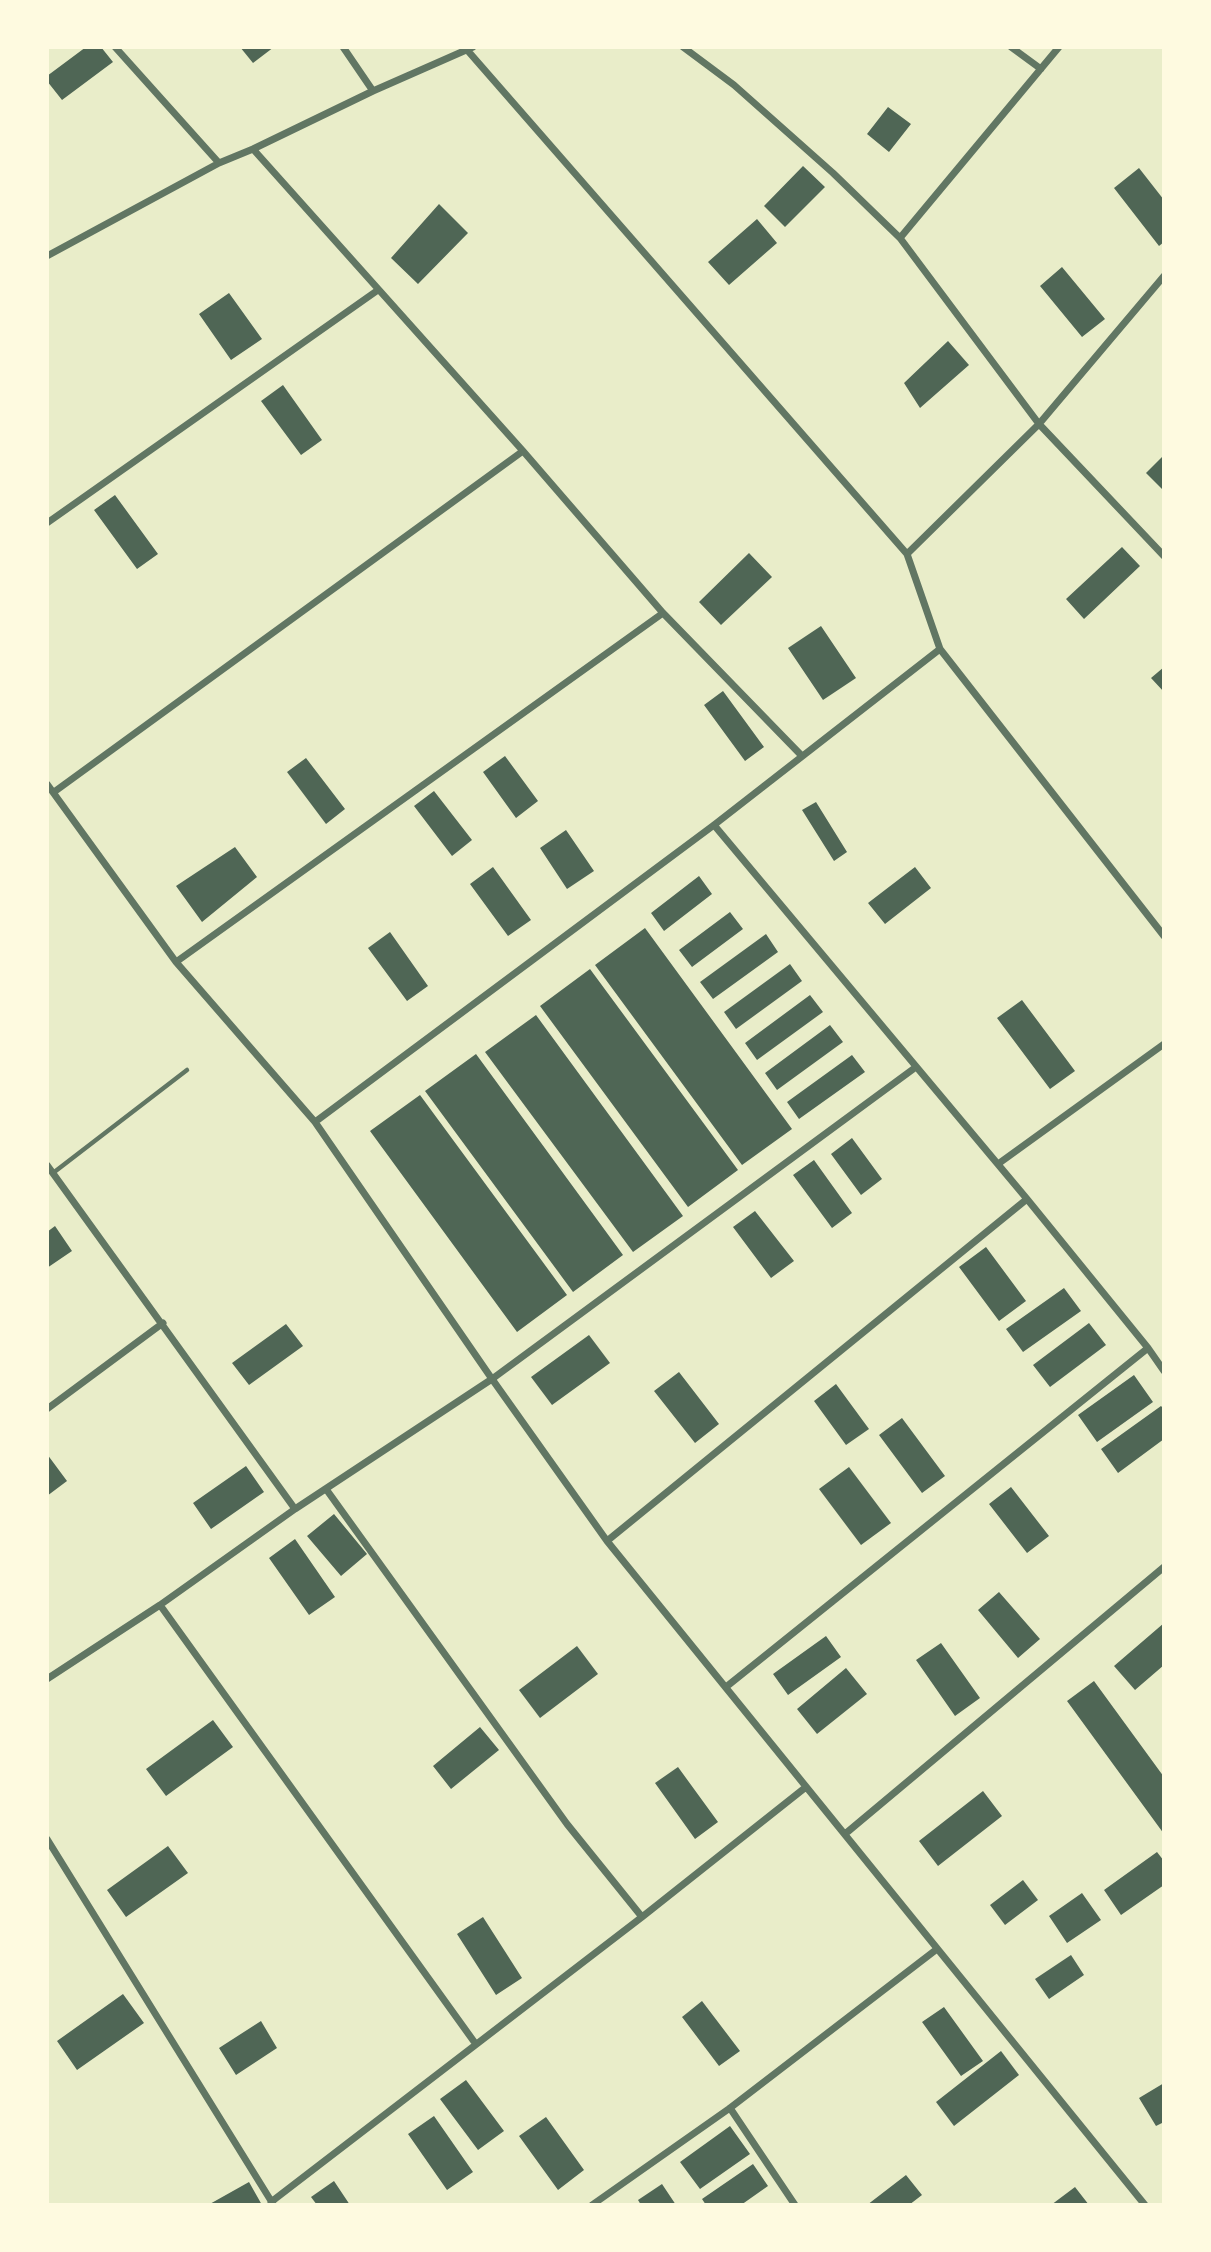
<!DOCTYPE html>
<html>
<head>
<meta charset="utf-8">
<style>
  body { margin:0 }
  #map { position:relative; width:1211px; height:2252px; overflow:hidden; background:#e9edc9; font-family:"Zilla Slab",serif }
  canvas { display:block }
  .frame { position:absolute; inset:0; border:49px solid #fefae0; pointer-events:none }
</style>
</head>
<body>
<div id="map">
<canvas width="1211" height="2252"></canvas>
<div class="frame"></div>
</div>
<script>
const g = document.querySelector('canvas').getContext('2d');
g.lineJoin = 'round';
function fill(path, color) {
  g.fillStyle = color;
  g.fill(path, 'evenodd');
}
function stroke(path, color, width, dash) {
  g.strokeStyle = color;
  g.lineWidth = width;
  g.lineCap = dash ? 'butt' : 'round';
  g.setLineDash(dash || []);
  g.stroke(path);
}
const building = new Path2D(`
  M 86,47 L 101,47 L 113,62 L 62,100 L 47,81 L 47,76 Z
  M 240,47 L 274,47 L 253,63 Z
  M 888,107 L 911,124 L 889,152 L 867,134 Z
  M 803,166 L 825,187 L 785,227 L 764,206 Z
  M 1139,168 L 1164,200 L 1164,242 L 1159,246 L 1114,188 Z
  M 439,204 L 468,233 L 418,284 L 391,258 Z
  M 757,219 L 777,243 L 729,285 L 708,262 Z
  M 1062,267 L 1105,319 L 1082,337 L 1040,286 Z
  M 229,293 L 262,339 L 231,360 L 199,314 Z
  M 948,341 L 969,365 L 920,408 L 904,383 Z
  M 283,385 L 322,440 L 301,455 L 261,401 Z
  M 1164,455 L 1164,488 L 1162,489 L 1146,473 Z
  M 115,495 L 158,554 L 137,569 L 94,510 Z
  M 1122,547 L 1140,566 L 1084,619 L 1066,599 Z
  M 749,553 L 772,577 L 721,625 L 699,602 Z
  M 821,626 L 856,678 L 823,700 L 788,648 Z
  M 1164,667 L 1164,692 L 1151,678 Z
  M 723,691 L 764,747 L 745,761 L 704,705 Z
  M 505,756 L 538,801 L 516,818 L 483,772 Z
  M 306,758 L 345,809 L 326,824 L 287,772 Z
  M 434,791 L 472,840 L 452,856 L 414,806 Z
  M 816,802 L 847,852 L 834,861 L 802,810 Z
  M 566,830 L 594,871 L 567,889 L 540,848 Z
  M 235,847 L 257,877 L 202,922 L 176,886 Z
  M 493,867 L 531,920 L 508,936 L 470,884 Z
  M 915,867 L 931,888 L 885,924 L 868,903 Z
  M 699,876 L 712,894 L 664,931 L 651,913 Z
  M 730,912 L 743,929 L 692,967 L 679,950 Z
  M 645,928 L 792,1129 L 742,1165 L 595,965 Z
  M 390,932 L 428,986 L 407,1001 L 368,948 Z
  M 766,934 L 778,952 L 713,999 L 700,982 Z
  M 790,964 L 802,981 L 736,1029 L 724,1012 Z
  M 590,969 L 738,1170 L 688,1207 L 540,1006 Z
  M 810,995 L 823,1012 L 757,1060 L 745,1043 Z
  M 1022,1000 L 1075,1071 L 1050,1089 L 997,1018 Z
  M 536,1015 L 683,1216 L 633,1252 L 485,1052 Z
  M 830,1025 L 843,1042 L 777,1090 L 765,1073 Z
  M 476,1054 L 623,1255 L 573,1292 L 425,1091 Z
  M 852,1055 L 865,1072 L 799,1119 L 787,1102 Z
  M 420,1095 L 567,1295 L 517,1332 L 370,1131 Z
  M 852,1138 L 882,1179 L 861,1195 L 831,1154 Z
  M 814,1160 L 852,1213 L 832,1228 L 793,1175 Z
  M 755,1211 L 794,1261 L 771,1278 L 733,1227 Z
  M 55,1226 L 72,1251 L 47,1268 L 47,1232 Z
  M 986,1247 L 1026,1301 L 999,1321 L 959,1267 Z
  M 1064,1288 L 1081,1311 L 1023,1352 L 1006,1329 Z
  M 1089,1323 L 1106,1345 L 1050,1387 L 1033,1365 Z
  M 286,1324 L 303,1346 L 249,1385 L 232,1363 Z
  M 589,1335 L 610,1363 L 552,1405 L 531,1377 Z
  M 679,1372 L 719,1424 L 695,1443 L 654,1391 Z
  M 1134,1375 L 1153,1402 L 1097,1442 L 1078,1415 Z
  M 836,1384 L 869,1429 L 846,1445 L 814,1401 Z
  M 1161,1406 L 1164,1409 L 1164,1439 L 1118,1473 L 1101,1449 Z
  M 902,1418 L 945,1476 L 922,1493 L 879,1435 Z
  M 47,1454 L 67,1481 L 47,1496 Z
  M 246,1466 L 264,1492 L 211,1529 L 193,1503 Z
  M 849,1467 L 891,1523 L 861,1545 L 819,1489 Z
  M 1011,1487 L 1049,1536 L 1027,1553 L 989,1504 Z
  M 334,1514 L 367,1554 L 341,1576 L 307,1536 Z
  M 295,1539 L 335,1597 L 309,1615 L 269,1558 Z
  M 999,1592 L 1040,1639 L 1018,1658 L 978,1610 Z
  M 1164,1623 L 1164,1665 L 1135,1690 L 1114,1666 Z
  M 826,1636 L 841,1657 L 788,1695 L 773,1674 Z
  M 941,1643 L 980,1698 L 955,1716 L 916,1660 Z
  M 577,1646 L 598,1674 L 540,1718 L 519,1690 Z
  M 846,1668 L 867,1694 L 817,1734 L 797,1709 Z
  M 1094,1681 L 1164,1777 L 1164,1834 L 1067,1701 Z
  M 213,1720 L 233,1747 L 166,1796 L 146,1769 Z
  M 480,1727 L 499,1750 L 451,1789 L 433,1766 Z
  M 678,1767 L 718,1822 L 695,1839 L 655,1783 Z
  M 983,1791 L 1002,1816 L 938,1866 L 919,1841 Z
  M 168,1846 L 188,1873 L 126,1917 L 107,1890 Z
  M 1157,1852 L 1164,1861 L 1164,1885 L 1121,1915 L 1104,1890 Z
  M 1023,1880 L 1038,1900 L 1005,1925 L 990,1905 Z
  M 1082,1893 L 1101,1920 L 1067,1943 L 1049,1916 Z
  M 483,1917 L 522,1978 L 496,1995 L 457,1934 Z
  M 1071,1955 L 1084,1975 L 1049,1999 L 1035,1979 Z
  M 123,1994 L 144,2023 L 77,2070 L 57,2041 Z
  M 702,2001 L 740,2051 L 719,2066 L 682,2017 Z
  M 944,2007 L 983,2061 L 961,2076 L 922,2022 Z
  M 261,2021 L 277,2048 L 236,2075 L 219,2048 Z
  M 1001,2051 L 1019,2075 L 954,2126 L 936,2102 Z
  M 466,2080 L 504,2131 L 478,2150 L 440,2099 Z
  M 1164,2083 L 1164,2122 L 1156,2126 L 1139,2098 Z
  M 434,2116 L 473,2172 L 447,2190 L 408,2134 Z
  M 546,2117 L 584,2170 L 558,2190 L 519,2136 Z
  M 730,2126 L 750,2154 L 700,2189 L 680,2162 Z
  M 753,2164 L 768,2186 L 741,2205 L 706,2205 L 702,2199 Z
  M 906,2175 L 922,2195 L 909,2205 L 867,2205 Z
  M 334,2181 L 350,2205 L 317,2205 L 311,2197 Z
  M 249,2182 L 262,2205 L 208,2205 Z
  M 662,2184 L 676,2205 L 641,2205 L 638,2200 Z
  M 1075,2187 L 1089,2205 L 1051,2205 Z`);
const service = new Path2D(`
  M 53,1173 L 187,1070`);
const minor = new Path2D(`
  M 115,47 L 219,163
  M 343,47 L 373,91
  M 683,47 L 734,85 L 833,173 L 900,238 L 1039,424 L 1164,556
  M 1011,47 L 1041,69
  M 468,51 L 907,554 L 940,649 L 1164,936
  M 253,149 L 523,451 L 663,613 L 801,755
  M 900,238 L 1059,47
  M 47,256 L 219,163 L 253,149 L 373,91 L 473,47
  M 47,523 L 378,290
  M 907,554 L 1039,424 L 1164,276
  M 47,784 L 176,962 L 315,1122 L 492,1379 L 607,1541 L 1145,2205
  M 54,792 L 523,451
  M 714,825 L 1027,1199 L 1148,1348 L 1164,1371
  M 176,962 L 663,613
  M 315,1122 L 714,825 L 940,649
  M 998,1164 L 1164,1044
  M 47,1165 L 295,1509
  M 47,1409 L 163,1323
  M 607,1541 L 1027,1199
  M 160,1605 L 475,2043
  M 47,1679 L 160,1605 L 295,1509 L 492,1379 L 916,1067
  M 726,1687 L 1148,1348
  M 845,1834 L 1164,1567
  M 47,1839 L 273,2204
  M 642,1917 L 806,1787
  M 730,2108 L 795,2205
  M 271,2202 L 642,1917 L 567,1824 L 326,1489
  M 592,2205 L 730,2108 L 937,1949`);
fill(building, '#4f6655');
stroke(service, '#617663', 4.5);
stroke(minor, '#617663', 7);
</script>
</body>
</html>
